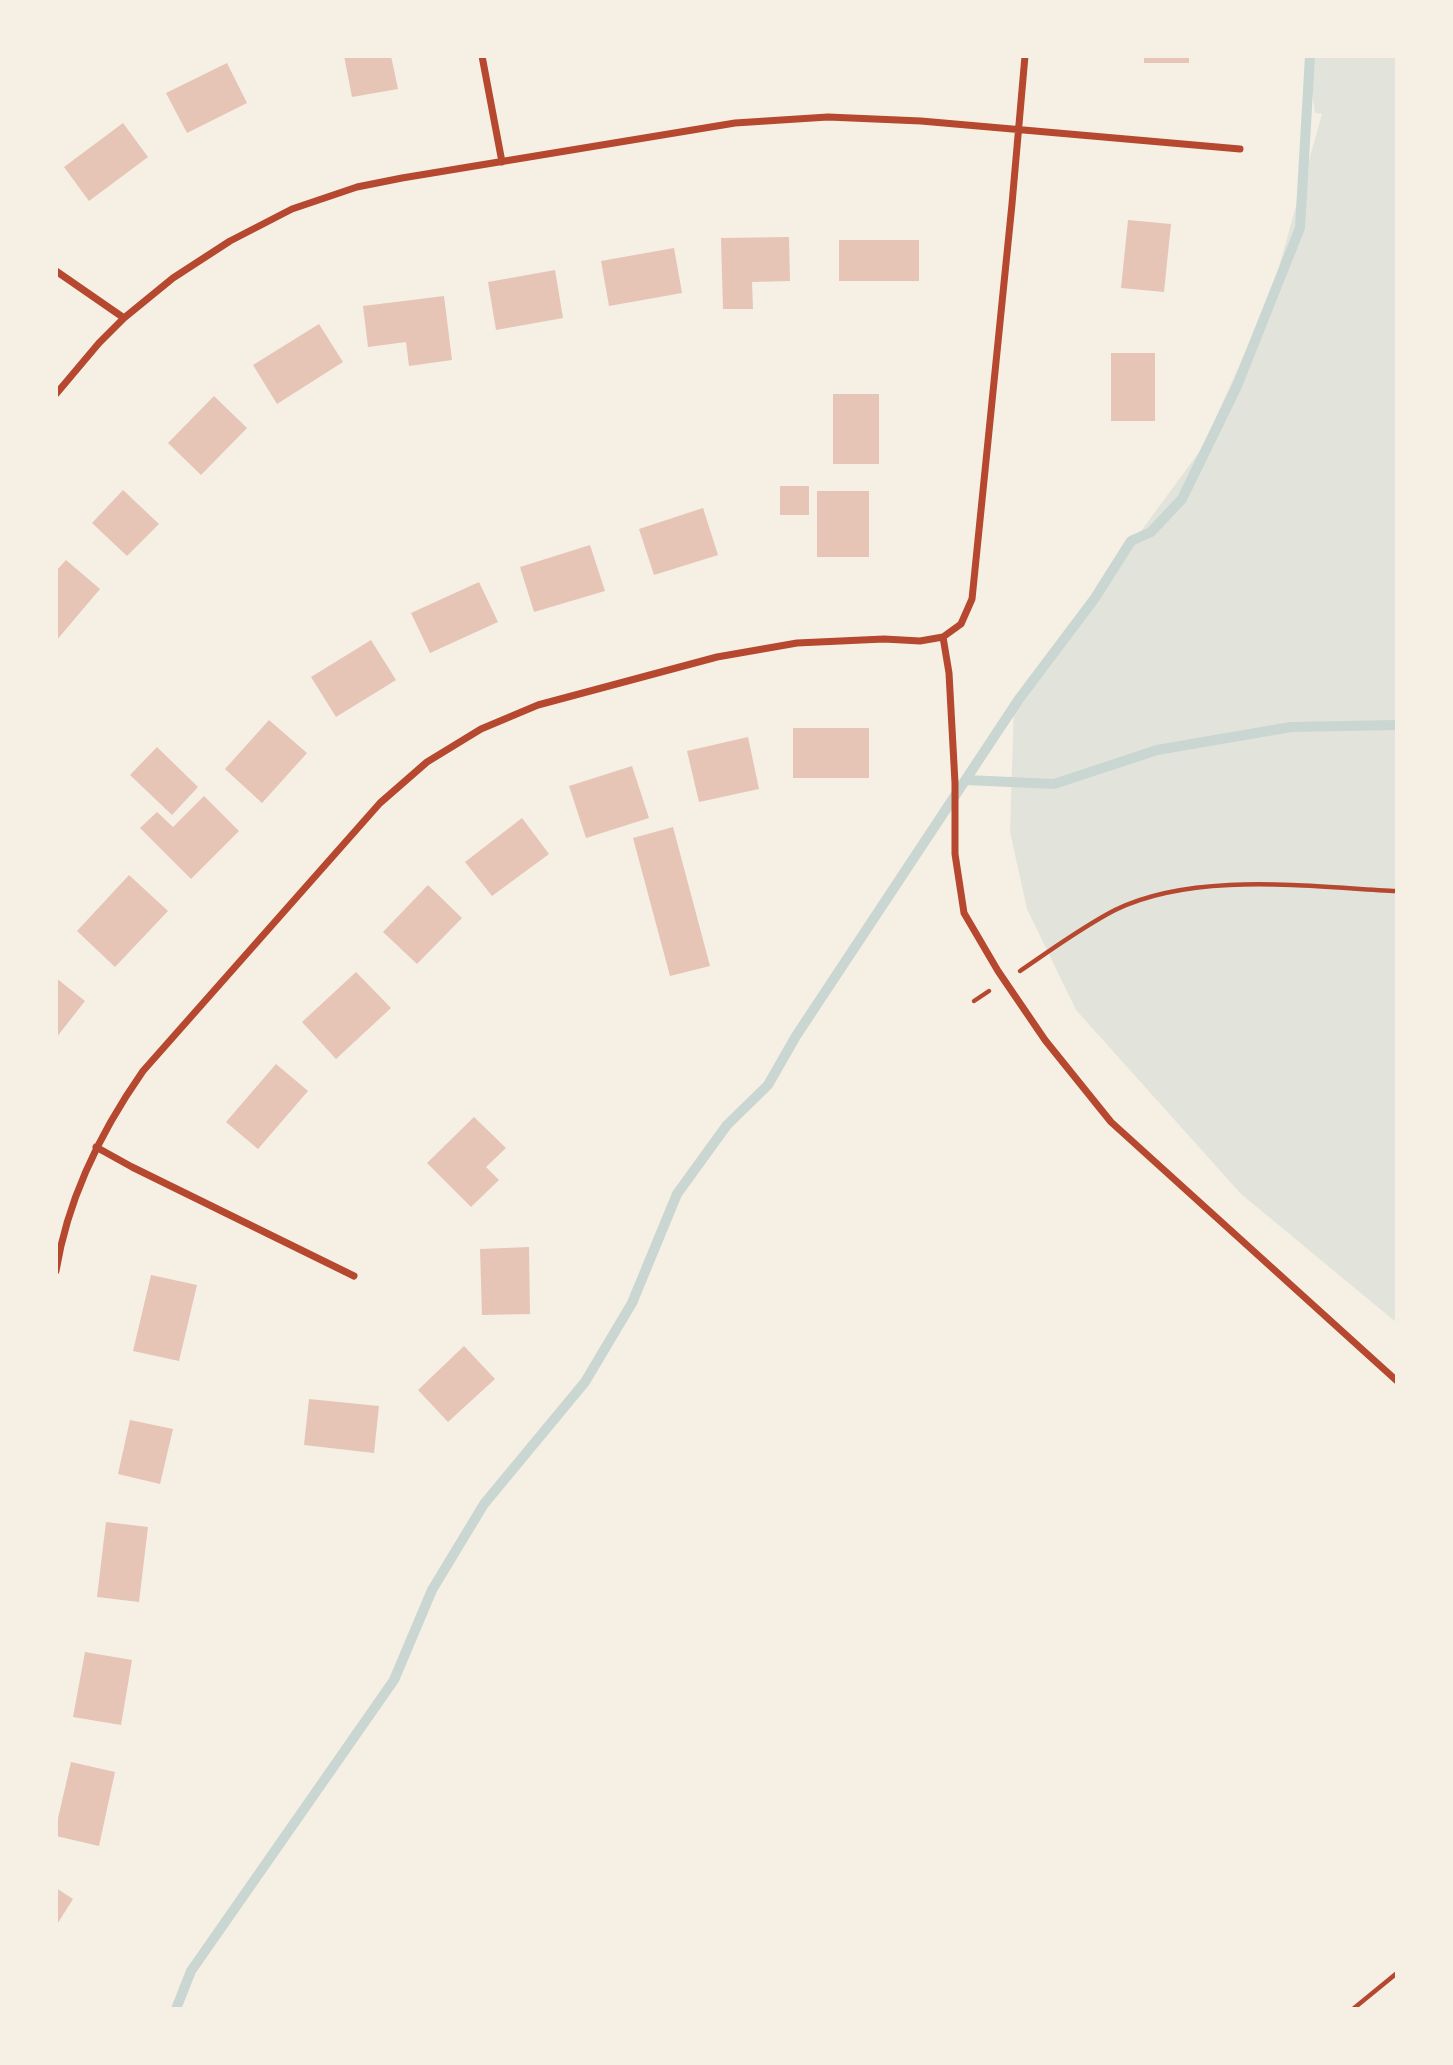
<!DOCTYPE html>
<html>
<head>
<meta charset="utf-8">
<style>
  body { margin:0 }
  #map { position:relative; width:1453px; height:2065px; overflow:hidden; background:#f6efe4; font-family:Rubik,sans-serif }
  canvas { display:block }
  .frame { position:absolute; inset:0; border:58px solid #f6efe4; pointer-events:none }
</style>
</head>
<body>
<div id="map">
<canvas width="1453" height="2065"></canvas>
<div class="frame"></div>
</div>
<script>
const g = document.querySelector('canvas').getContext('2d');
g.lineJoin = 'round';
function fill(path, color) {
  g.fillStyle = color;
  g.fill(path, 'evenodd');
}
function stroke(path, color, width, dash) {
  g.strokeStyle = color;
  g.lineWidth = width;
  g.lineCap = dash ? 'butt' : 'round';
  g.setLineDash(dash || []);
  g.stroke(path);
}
const green = new Path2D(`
  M 1307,56 L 1397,56 L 1397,1323 L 1241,1194 L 1076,1010 L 1027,909 L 1010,832 L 1014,704 L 1202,448 L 1271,295 L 1322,114 L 1315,113 Z`);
const stream = new Path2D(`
  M 966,780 L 1054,784 L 1157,750 L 1291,727 L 1397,725
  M 176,2009 L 191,1971 L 394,1680 L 432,1590 L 484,1504 L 585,1382 L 632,1303 L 677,1194 L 727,1125 L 768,1085 L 796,1036 L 1019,699 L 1095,598 L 1131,541 L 1151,532 L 1182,499 L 1237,386 L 1300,228 L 1310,56`);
const building = new Path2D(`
  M 344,56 L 391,56 L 398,89 L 352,97 Z
  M 1144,56 L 1189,56 L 1189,63 L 1144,63 Z
  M 227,63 L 247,103 L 187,133 L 166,93 Z
  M 123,123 L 148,157 L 89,201 L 64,167 Z
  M 1128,220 L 1171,224 L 1164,292 L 1121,288 Z
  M 789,237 L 790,281 L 752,282 L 753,309 L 723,309 L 721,238 Z
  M 839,240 L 919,240 L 919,281 L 839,281 Z
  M 674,248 L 682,293 L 609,306 L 601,261 Z
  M 555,270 L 563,318 L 496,330 L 488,282 Z
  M 444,296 L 452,360 L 409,366 L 406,342 L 368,347 L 363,306 Z
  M 319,324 L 343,362 L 277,404 L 253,365 Z
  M 1111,353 L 1155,353 L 1155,421 L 1111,421 Z
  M 833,394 L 879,394 L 879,464 L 833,464 Z
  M 214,396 L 247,428 L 201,475 L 168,443 Z
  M 780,486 L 809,486 L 809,515 L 780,515 Z
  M 123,490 L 159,524 L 127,556 L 92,523 Z
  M 817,491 L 869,491 L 869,557 L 817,557 Z
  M 703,508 L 718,555 L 654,575 L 639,529 Z
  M 590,545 L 605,591 L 534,612 L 520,567 Z
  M 66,560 L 100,589 L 56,641 L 56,571 Z
  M 479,582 L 498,622 L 430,653 L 411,613 Z
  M 371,640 L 396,680 L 336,717 L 311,677 Z
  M 269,720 L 307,753 L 262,803 L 225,769 Z
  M 793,728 L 869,728 L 869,778 L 793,778 Z
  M 748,737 L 759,789 L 699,802 L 687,751 Z
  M 157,747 L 198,787 L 172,815 L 130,775 Z
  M 632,766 L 649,818 L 586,838 L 569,786 Z
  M 204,796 L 239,831 L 191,879 L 140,828 L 157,812 L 173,827 Z
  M 522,818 L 549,854 L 492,896 L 465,862 Z
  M 673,827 L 710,966 L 670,976 L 633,838 Z
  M 129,875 L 168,911 L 115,967 L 77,931 Z
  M 428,885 L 462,918 L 417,964 L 383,932 Z
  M 356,972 L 391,1008 L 336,1059 L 302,1022 Z
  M 56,978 L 85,1001 L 56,1038 Z
  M 276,1064 L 308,1091 L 258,1149 L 226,1122 Z
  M 474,1117 L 506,1148 L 486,1167 L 499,1180 L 471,1207 L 427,1163 Z
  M 529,1247 L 530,1314 L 482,1315 L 480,1249 Z
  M 151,1275 L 197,1285 L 179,1361 L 133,1351 Z
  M 464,1346 L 495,1379 L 448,1422 L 418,1390 Z
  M 309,1399 L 379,1406 L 374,1453 L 304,1445 Z
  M 130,1420 L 173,1429 L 160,1484 L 118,1474 Z
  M 106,1522 L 148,1527 L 139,1602 L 97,1597 Z
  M 85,1652 L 132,1660 L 121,1725 L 73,1717 Z
  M 71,1762 L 115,1772 L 99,1846 L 56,1836 L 56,1827 Z
  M 56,1888 L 73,1899 L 56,1926 Z`);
const path = new Path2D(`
  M 1020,971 C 1051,950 1082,927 1115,910 C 1195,871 1310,887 1397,891
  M 974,1001 L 989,991
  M 1353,2009 L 1397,1973`);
const minor = new Path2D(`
  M 482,56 L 502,162
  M 56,271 L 124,318
  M 56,394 L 99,343 L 124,318 L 173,278 L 230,241 L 292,209 L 357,187 L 402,178 L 735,123 L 828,117 L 921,121 L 1240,149
  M 943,637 L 949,673 L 955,783 L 955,854 L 964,913 L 998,971 L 1045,1040 L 1111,1122 L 1397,1381
  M 96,1147 L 132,1167 L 354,1276
  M 56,1271 C 68,1197 101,1131 143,1071 L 380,803 L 427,762 L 481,729 L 538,705 L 717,657 L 797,643 L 884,639 L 920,641 L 943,637 L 961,624 L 972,599 L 1012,204 L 1025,56`);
fill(green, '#e2e4dc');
stroke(stream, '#c9d6d2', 10);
fill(building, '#e6c5b7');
stroke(path, '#b5482f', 4.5);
stroke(minor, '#b5482f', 7);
</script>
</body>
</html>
